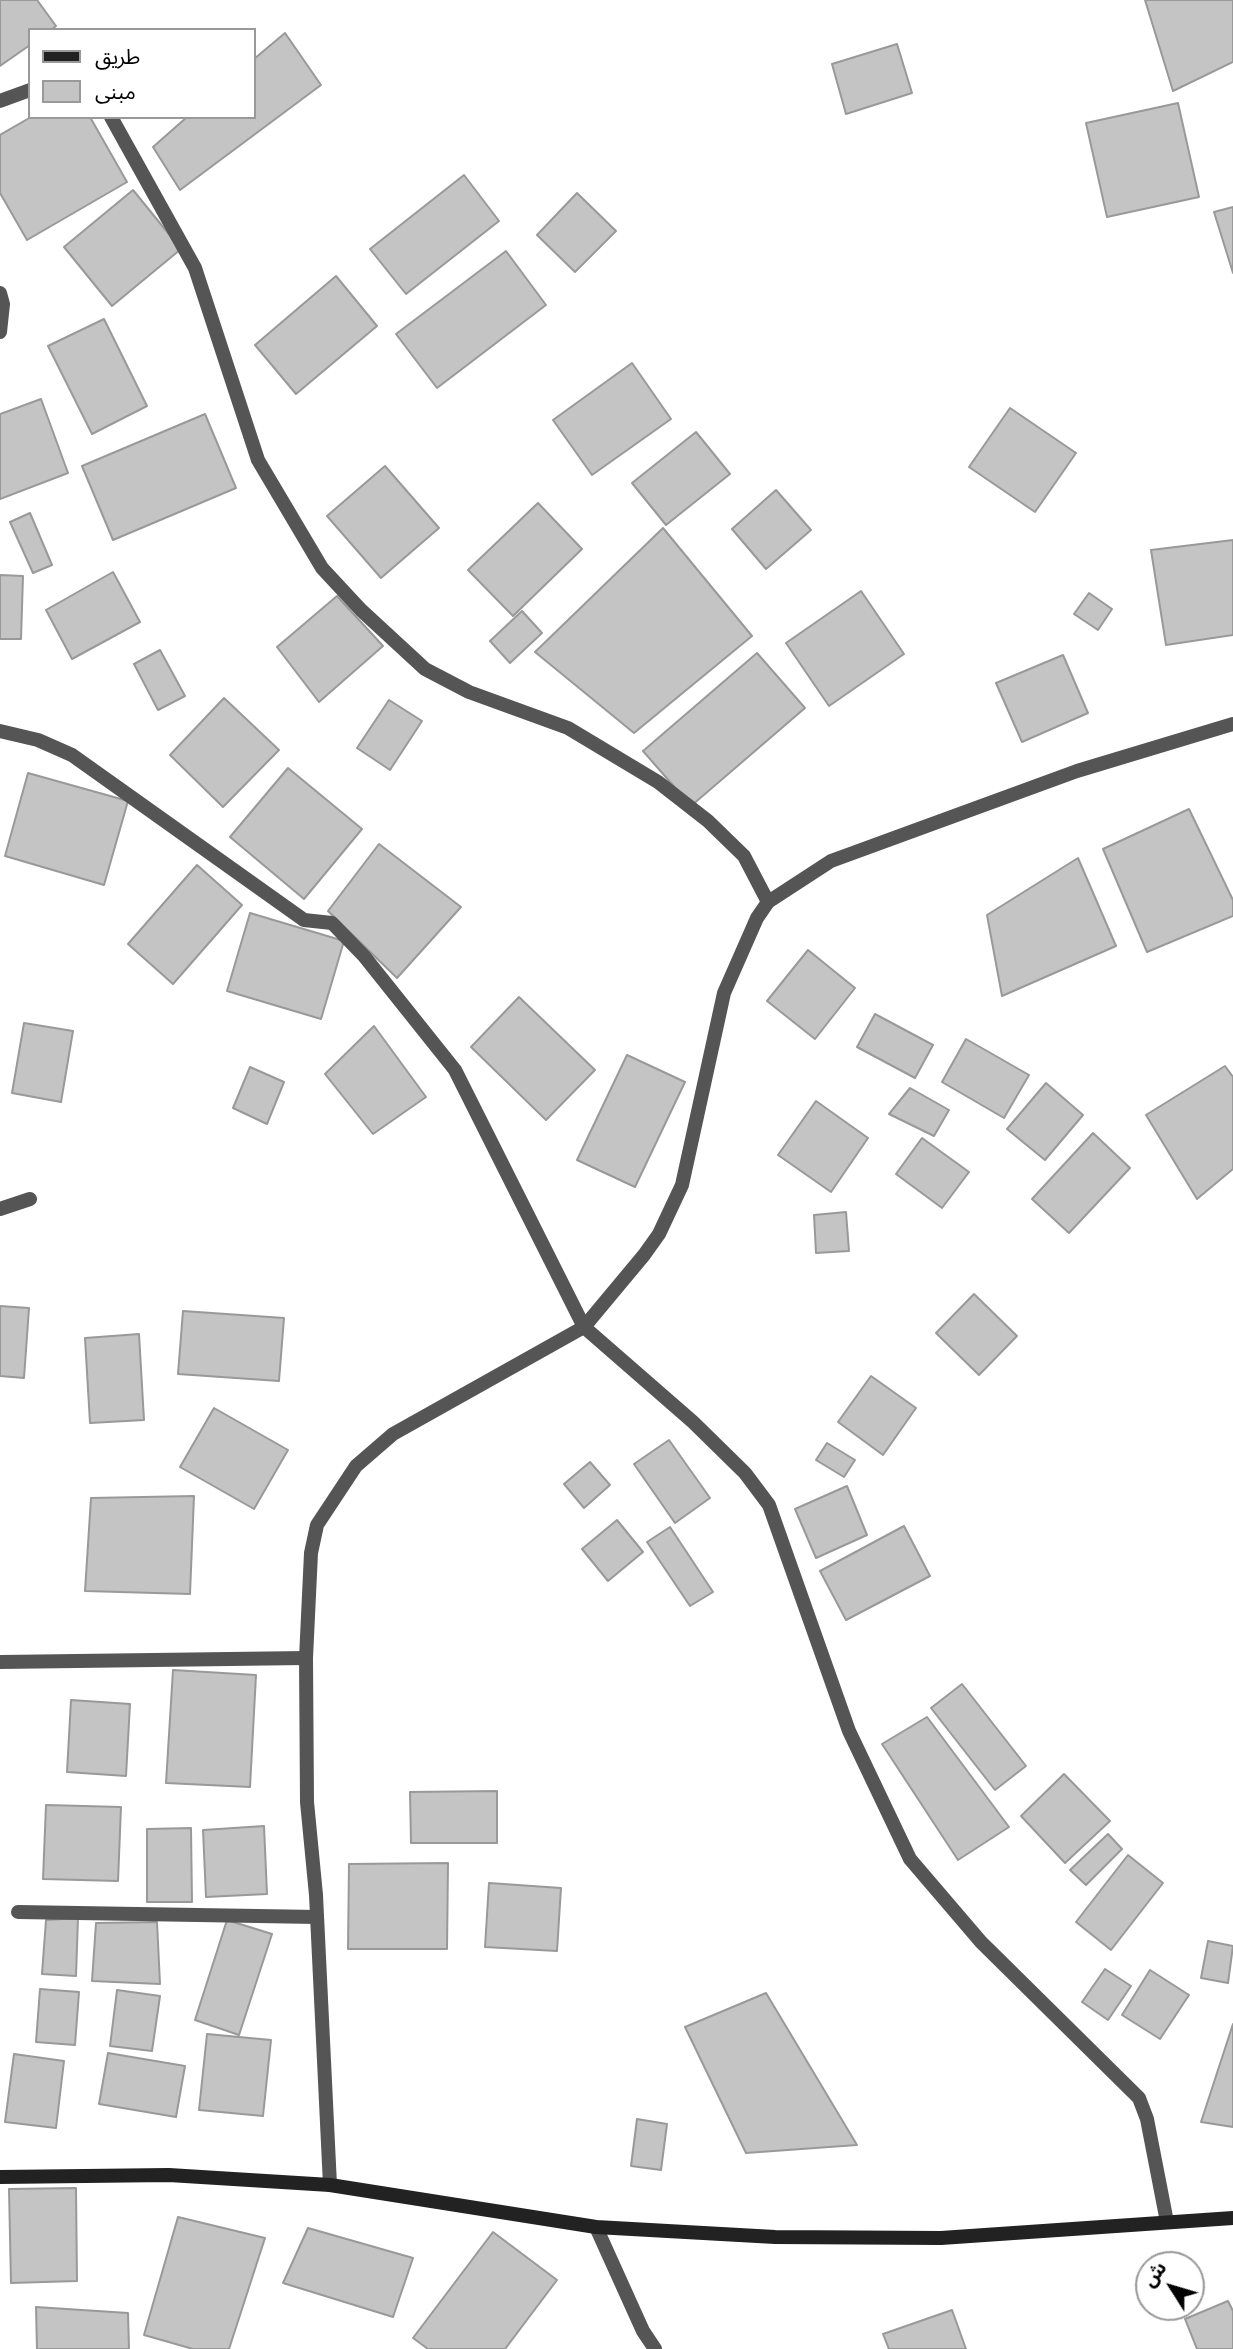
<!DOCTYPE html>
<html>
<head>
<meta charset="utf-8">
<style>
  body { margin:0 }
  #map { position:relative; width:1233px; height:2349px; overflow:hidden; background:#fff; font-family:Montserrat,"Noto Sans Arabic",sans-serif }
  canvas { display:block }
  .legend { position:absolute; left:28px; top:28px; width:228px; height:91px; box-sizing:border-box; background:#fff; border:2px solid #999; margin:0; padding:9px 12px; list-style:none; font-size:21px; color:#000 }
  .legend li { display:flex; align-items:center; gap:14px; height:35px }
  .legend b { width:35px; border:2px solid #999 }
  .north { position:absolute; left:1135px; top:2251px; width:70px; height:70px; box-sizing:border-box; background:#fff; border:2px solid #999; border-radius:50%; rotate:307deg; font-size:19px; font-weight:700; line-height:28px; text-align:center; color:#000 }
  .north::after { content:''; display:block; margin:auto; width:24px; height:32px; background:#000; clip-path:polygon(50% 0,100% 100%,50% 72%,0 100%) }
</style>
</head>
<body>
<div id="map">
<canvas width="1233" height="2349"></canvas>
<ul class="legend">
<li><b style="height:9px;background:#222"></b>طريق</li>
<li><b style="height:19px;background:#c4c4c4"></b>مبنى</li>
</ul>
<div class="north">ش</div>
</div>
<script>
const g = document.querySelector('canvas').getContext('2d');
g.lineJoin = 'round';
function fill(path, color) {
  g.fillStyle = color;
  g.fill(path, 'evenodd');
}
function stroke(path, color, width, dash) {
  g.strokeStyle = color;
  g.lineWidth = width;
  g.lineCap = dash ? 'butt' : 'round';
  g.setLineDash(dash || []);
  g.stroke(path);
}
const building = new Path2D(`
  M 0,0 L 37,0 L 56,26 L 51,30 L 30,30 L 30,45 L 0,66 Z
  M 1145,0 L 1233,0 L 1233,62 L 1173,91 Z
  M 285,33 L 321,85 L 180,190 L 153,147 L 187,117 L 254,117 L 254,59 Z
  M 897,44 L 912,93 L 846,114 L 832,64 Z
  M 1178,103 L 1199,197 L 1107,217 L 1086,123 Z
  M 31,117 L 90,117 L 127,182 L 27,240 L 0,193 L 0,135 Z
  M 464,175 L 499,221 L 406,294 L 370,249 Z
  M 133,190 L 181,249 L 112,306 L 64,247 Z
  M 577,193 L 616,231 L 575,272 L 537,235 Z
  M 1233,207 L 1233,273 L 1214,212 Z
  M 506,251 L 546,305 L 437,388 L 396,334 Z
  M 336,276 L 377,326 L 296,394 L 255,345 Z
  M 104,319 L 147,406 L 92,434 L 48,346 Z
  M 632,363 L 671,419 L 592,475 L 553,420 Z
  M 41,399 L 68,473 L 0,499 L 0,414 Z
  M 1010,408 L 1076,453 L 1035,512 L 969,467 Z
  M 205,414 L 236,488 L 113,540 L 82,466 Z
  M 696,432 L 730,474 L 666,525 L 632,483 Z
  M 385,466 L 439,528 L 381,578 L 327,516 Z
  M 776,490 L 811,530 L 766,569 L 732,529 Z
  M 538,503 L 582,549 L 513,616 L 468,570 Z
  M 30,513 L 52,565 L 33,573 L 10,522 Z
  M 663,528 L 752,636 L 634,733 L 535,652 Z
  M 1233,540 L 1233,635 L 1166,645 L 1151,550 Z
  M 113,572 L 140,622 L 72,659 L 46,610 Z
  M 0,575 L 23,576 L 21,639 L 0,639 Z
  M 861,591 L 904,654 L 829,706 L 786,643 Z
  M 1089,593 L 1112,609 L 1098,630 L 1074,614 Z
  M 337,596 L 383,646 L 319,702 L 277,647 Z
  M 522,611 L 542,633 L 510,663 L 490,641 Z
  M 160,650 L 185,696 L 158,710 L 134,664 Z
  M 757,653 L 805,708 L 691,806 L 643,751 Z
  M 1063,655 L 1088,713 L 1022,742 L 996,683 Z
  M 224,698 L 279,750 L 223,807 L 170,755 Z
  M 389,700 L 422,721 L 390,770 L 357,748 Z
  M 288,768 L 362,829 L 304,899 L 230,837 Z
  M 28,773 L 128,801 L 104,885 L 5,856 Z
  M 1189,809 L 1233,900 L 1233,916 L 1147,952 L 1103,849 Z
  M 379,844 L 461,907 L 397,978 L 328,911 Z
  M 1078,858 L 1116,946 L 1002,996 L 987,915 Z
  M 197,865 L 242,905 L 173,984 L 128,944 Z
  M 250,913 L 344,941 L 321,1019 L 227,991 Z
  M 808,950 L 855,988 L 815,1039 L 767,1001 Z
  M 519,997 L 595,1070 L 546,1120 L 471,1047 Z
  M 875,1014 L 933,1045 L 915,1078 L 857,1047 Z
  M 24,1023 L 73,1031 L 61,1102 L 12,1093 Z
  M 374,1026 L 426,1097 L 373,1134 L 325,1074 Z
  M 966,1039 L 1029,1075 L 1004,1118 L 942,1082 Z
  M 627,1055 L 685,1082 L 635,1187 L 577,1160 Z
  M 1225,1066 L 1233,1077 L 1233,1169 L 1197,1199 L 1146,1115 Z
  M 250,1067 L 284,1082 L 267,1124 L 233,1108 Z
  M 1046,1083 L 1083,1115 L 1045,1160 L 1007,1129 Z
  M 910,1088 L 949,1110 L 934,1136 L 889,1114 Z
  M 816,1101 L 868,1138 L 831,1192 L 778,1155 Z
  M 1093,1133 L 1130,1168 L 1069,1233 L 1032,1199 Z
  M 922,1138 L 969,1172 L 942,1208 L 896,1174 Z
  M 846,1212 L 849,1251 L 816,1253 L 814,1215 Z
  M 974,1294 L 1017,1336 L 979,1375 L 936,1333 Z
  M 0,1306 L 29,1308 L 24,1378 L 0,1376 Z
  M 183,1311 L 284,1318 L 279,1381 L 178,1374 Z
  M 139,1334 L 144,1420 L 90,1423 L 85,1338 Z
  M 871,1376 L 916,1408 L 883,1455 L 838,1422 Z
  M 214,1408 L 288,1450 L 254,1509 L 180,1467 Z
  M 669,1440 L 710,1498 L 675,1523 L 634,1464 Z
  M 827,1443 L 855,1460 L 844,1477 L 816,1460 Z
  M 590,1462 L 610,1485 L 584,1508 L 564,1484 Z
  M 847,1486 L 867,1535 L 816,1558 L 795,1509 Z
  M 194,1496 L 190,1594 L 85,1591 L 91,1498 Z
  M 617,1520 L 643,1552 L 608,1581 L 582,1549 Z
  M 904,1526 L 930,1576 L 846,1620 L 820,1571 Z
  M 670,1527 L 713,1592 L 690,1606 L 647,1542 Z
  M 173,1670 L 256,1675 L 250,1787 L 166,1783 Z
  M 962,1684 L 1026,1766 L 995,1790 L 931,1708 Z
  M 71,1700 L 130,1704 L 126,1776 L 67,1772 Z
  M 927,1717 L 1009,1827 L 958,1860 L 882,1744 Z
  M 1064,1774 L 1110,1821 L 1065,1863 L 1021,1816 Z
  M 497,1791 L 497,1843 L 411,1843 L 410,1792 Z
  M 46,1805 L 121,1807 L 118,1881 L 43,1879 Z
  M 264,1826 L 267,1894 L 206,1897 L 203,1830 Z
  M 191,1828 L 192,1902 L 147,1902 L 147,1829 Z
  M 1108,1834 L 1122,1849 L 1086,1885 L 1070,1870 Z
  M 1128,1855 L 1163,1883 L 1111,1950 L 1076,1922 Z
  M 448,1863 L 447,1949 L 348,1949 L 349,1864 Z
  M 489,1883 L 561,1888 L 557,1951 L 485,1947 Z
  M 78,1918 L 76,1976 L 42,1974 L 46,1920 Z
  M 227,1920 L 272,1934 L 239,2035 L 195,2020 Z
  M 157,1922 L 160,1984 L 92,1981 L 96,1923 Z
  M 1208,1941 L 1233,1946 L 1228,1983 L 1201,1978 Z
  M 1105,1969 L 1131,1986 L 1108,2020 L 1082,2002 Z
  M 1150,1970 L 1189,1995 L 1160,2039 L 1122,2015 Z
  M 40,1989 L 79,1992 L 75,2045 L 36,2042 Z
  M 117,1990 L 160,1996 L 152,2051 L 110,2046 Z
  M 766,1993 L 857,2145 L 746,2153 L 685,2027 Z
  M 1233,2024 L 1233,2127 L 1201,2122 Z
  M 207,2034 L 271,2040 L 263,2116 L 199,2110 Z
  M 108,2053 L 185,2066 L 176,2117 L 99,2104 Z
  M 14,2054 L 64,2061 L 56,2128 L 5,2122 Z
  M 637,2119 L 667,2124 L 661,2170 L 631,2166 Z
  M 76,2188 L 77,2281 L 11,2283 L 9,2189 Z
  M 178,2217 L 265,2238 L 229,2349 L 193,2349 L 144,2335 Z
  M 308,2228 L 413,2258 L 393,2317 L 283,2283 Z
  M 493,2232 L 557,2280 L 505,2349 L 428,2349 L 413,2338 Z
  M 1228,2301 L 1233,2311 L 1233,2349 L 1197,2349 L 1185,2319 Z
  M 36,2307 L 128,2313 L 129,2349 L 37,2349 Z
  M 952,2310 L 966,2349 L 889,2349 L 883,2334 Z`);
const minor = new Path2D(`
  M 0,101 L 30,90
  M 111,117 L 195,268 L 258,460 L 322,568 L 361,610 L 425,669 L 469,692 L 568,728 L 658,782 L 708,821 L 744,856 L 768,902
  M 0,293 L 3,304 L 0,332
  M 0,731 L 38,740 L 72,755 L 304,920 L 332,923 L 364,956 L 455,1070 L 584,1327 L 693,1422 L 745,1473 L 769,1505 L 849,1731 L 910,1859 L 981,1942 L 1139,2098 L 1147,2119 L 1167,2222
  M 0,1209 L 30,1199
  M 0,1662 L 306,1658
  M 18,1912 L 317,1917
  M 596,2227 L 643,2331 L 655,2349`);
const tertiary = new Path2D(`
  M 330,2185 L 316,1895 L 307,1802 L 306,1658 L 311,1553 L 317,1525 L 356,1466 L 393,1434 L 584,1327 L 644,1255 L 659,1234 L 682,1185 L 724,993 L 757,918 L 768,902 L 831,861 L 1077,771 L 1233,724`);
const secondary = new Path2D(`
  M 0,2177 L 169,2175 L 330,2185 L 596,2227 L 775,2237 L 941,2238 L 1233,2218`);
fill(building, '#c4c4c4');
stroke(building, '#999', 2);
stroke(minor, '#555', 14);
stroke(tertiary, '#555', 14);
stroke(secondary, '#222', 14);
</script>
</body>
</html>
